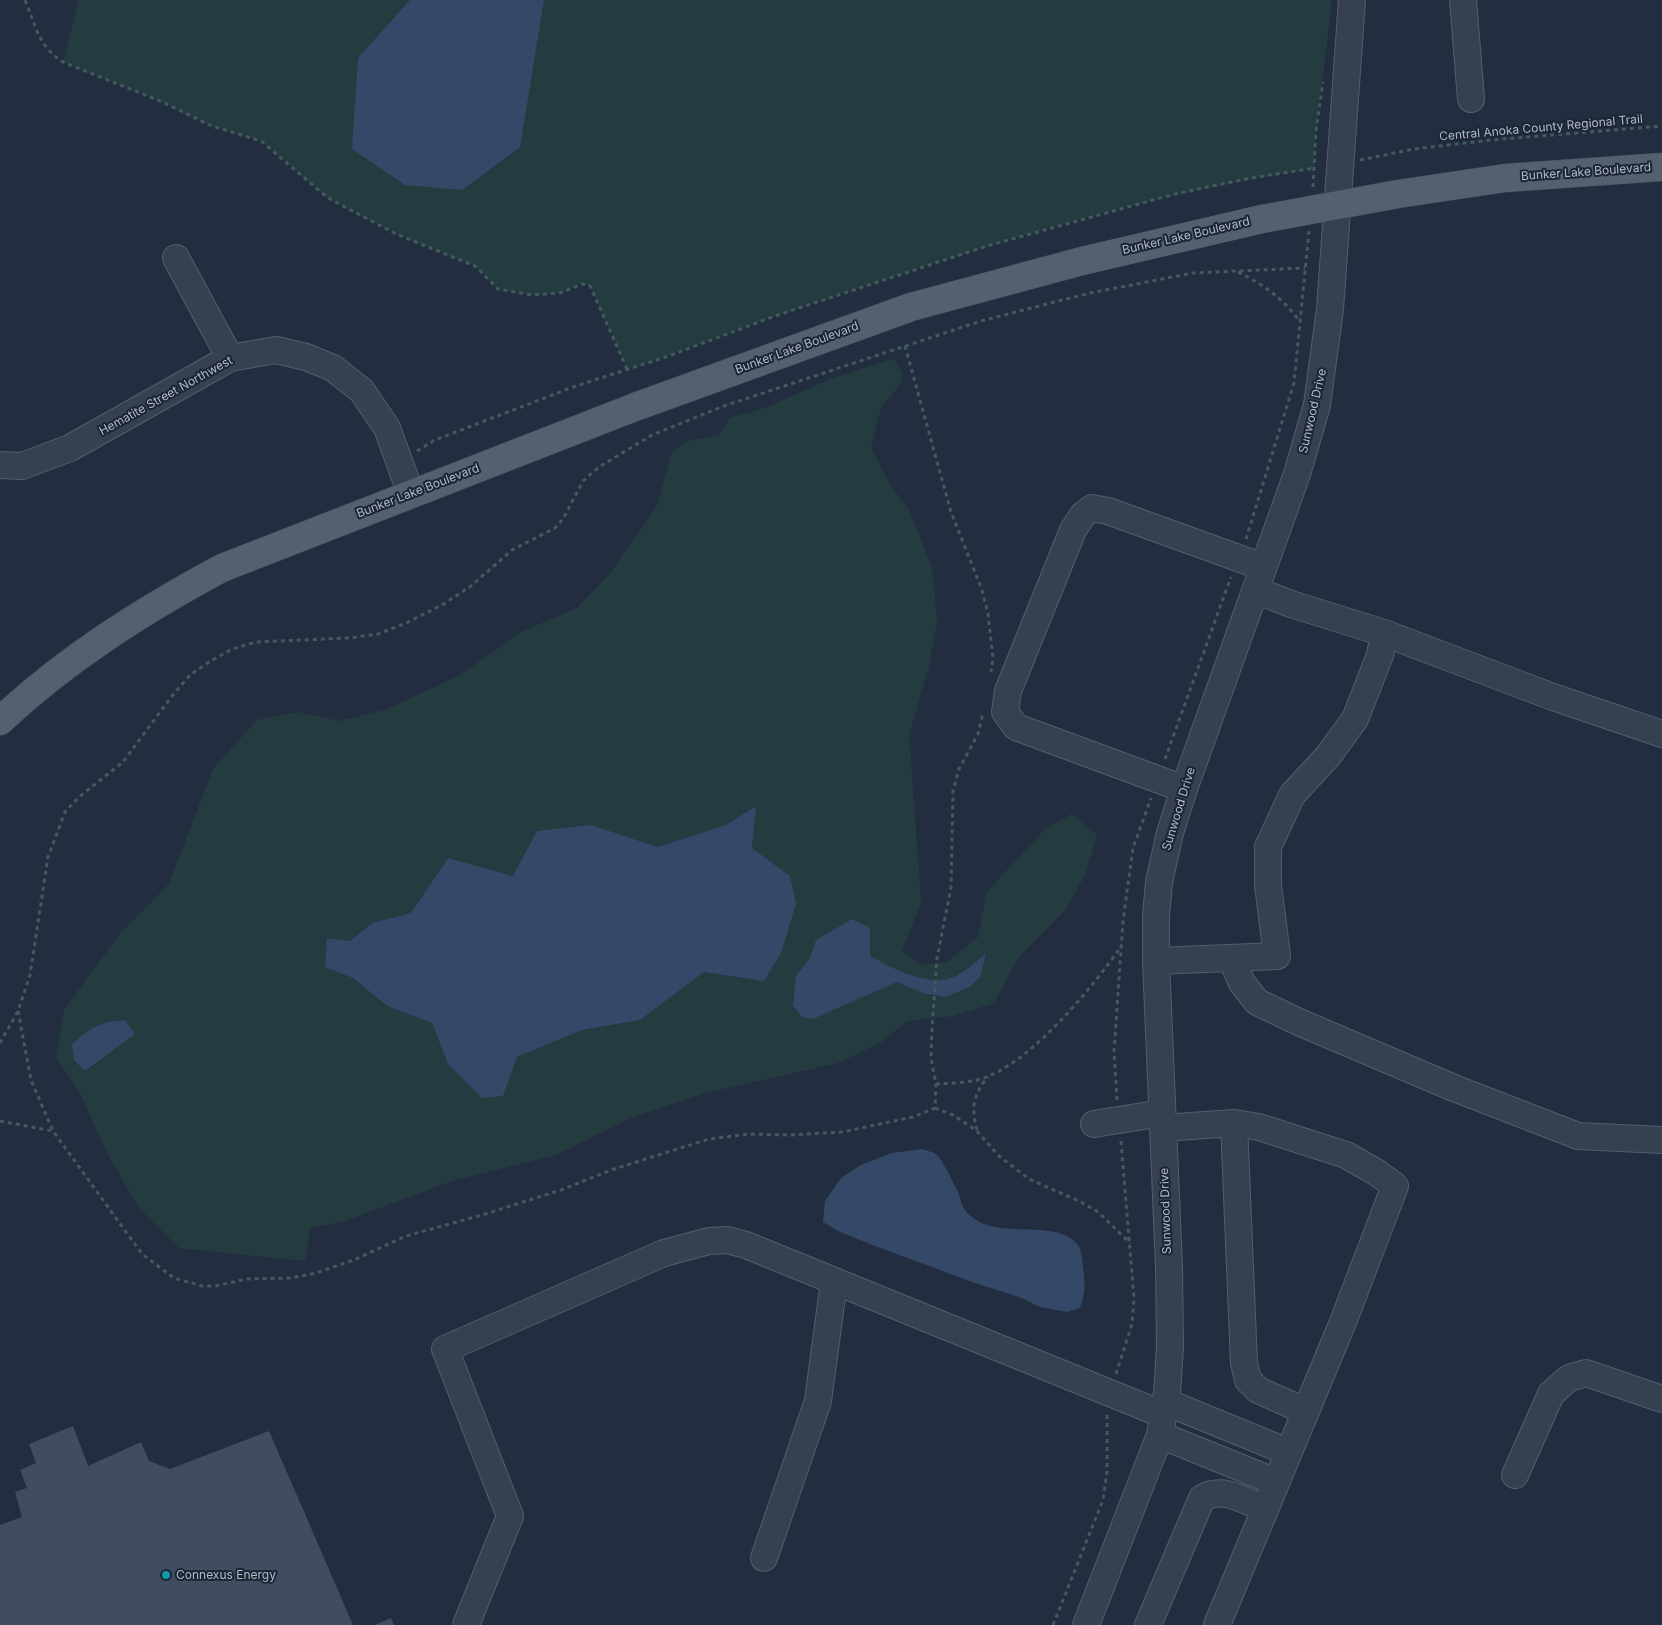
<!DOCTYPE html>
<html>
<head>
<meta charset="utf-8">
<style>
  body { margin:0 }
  canvas { display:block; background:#222e3f }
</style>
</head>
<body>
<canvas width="1662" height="1625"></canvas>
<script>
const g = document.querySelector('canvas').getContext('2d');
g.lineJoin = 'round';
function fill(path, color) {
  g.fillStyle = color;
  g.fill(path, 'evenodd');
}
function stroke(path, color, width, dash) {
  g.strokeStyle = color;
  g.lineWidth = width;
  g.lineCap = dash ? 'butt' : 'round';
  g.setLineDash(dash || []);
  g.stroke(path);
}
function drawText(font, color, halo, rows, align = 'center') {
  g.font = font + ' Inter,sans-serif';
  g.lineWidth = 4;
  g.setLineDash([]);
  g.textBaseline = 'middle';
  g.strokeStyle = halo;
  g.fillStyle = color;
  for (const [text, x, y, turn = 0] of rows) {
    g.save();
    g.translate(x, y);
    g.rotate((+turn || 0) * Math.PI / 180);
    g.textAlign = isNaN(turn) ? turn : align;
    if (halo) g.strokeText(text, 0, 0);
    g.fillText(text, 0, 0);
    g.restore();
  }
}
const green = new Path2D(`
  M 79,0 L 1332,0 L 1316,131 L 1314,169 C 1129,196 952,256 776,316 C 726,333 678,354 627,369 L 590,286 L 582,284 L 560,293 L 531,295 L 498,289 L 475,266 L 396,234 L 328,198 L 261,141 L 212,126 L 160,101 L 63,62 Z
  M 893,359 L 903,373 L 900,385 L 881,407 L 871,447 L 889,483 L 910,512 L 932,568 L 937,621 L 929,666 L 909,735 L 921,902 L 902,951 L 922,965 L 947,962 L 978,937 L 987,892 L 1046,828 L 1072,814 L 1097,835 L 1085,875 L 1065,910 L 1018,958 L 994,1003 L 953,1016 L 907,1021 L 883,1041 L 838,1063 L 705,1093 L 633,1117 L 556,1155 L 452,1181 L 342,1222 L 310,1228 L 305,1261 L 179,1248 L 139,1208 L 105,1149 L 81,1095 L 56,1057 L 64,1010 L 120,934 L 169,884 L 213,769 L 257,720 L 298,712 L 339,721 L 385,710 L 460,675 L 521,632 L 577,608 L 609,575 L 657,506 L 672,452 L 688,441 L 719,435 L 730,418 L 768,407 L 828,380 ZM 755,806 L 752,848 L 790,876 L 764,981 L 704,972 L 640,1020 L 582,1030 L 517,1057 L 503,1096 L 448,1064 L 432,1023 L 387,1006 L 353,978 L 325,967 L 327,938 L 350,941 L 372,923 L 411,913 L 448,858 L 514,876 L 591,825 L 658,847 L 726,825 ZM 870,928 L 870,956 C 891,967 925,988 950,978 C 963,973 974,962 985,954 L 946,997 L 922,993 L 897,982 L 813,1019 L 796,976 L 810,958 ZM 125,1020 L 134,1034 L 86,1071 Z`);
const water = new Path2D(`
  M 410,0 L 544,0 L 520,147 L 462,190 L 405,185 L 352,149 L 358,58 Z
  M 756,806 L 752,848 L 790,876 L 796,904 L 781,953 L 764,981 L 704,972 L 640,1020 L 582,1030 L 517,1057 L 503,1096 L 482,1098 L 448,1064 L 432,1023 L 387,1006 L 353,978 L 325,967 L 327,938 L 350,941 L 372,923 L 411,913 L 448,858 L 513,876 L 537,831 L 591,825 L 658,847 L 726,825 Z
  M 852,919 L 870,928 L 870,956 C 893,968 921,984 947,979 C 961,976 975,962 986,953 L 980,977 L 969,987 L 946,997 L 922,993 L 897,982 L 813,1019 L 802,1017 L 793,1005 L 796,976 L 810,958 L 816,940 Z
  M 125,1020 L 135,1034 L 85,1071 L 74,1060 L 72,1045 C 90,1027 100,1022 125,1020 Z
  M 923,1149 C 927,1151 934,1152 937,1155 C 943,1161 954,1184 958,1192 C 960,1197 961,1205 965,1210 C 992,1245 1054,1215 1078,1245 C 1082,1251 1082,1260 1083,1267 C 1085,1284 1086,1291 1080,1308 L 1067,1312 L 1040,1307 L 1022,1298 L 975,1283 L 875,1246 L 838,1231 L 823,1222 L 825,1201 L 841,1178 L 861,1165 L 892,1153 Z`);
const building = new Path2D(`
  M 73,1426 L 88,1466 L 141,1442 L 149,1461 L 170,1469 L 269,1431 L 353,1625 L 0,1625 L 0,1525 L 22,1517 L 15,1492 L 27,1488 L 20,1470 L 36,1463 L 29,1444 Z
  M 391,1618 L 394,1625 L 375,1625 Z`);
const path = new Path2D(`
  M 25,0 C 36,26 38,46 63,62 L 160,101 L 212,126 L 261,141 L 328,198 L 396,234 L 475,266 L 498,289 L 531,295 L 560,293 L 582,284 L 590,286 L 627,369
  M 1360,160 L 1414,149 L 1491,140 L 1662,126
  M 1313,187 L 1316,131 L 1323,82
  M 1238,272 C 1264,285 1283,298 1300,322
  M 905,346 L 951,512 L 982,590 L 988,614 L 993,658 L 991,672
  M 417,451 L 435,440 L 573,387 L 666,357 L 775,316 L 987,246 L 1175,194 L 1251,178 L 1315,168
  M 1246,539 L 1294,383 L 1309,231
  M 1165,759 L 1231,577
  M 18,1011 L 31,1080 L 53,1131 L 142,1254 L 174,1278 L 202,1286 L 215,1286 L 247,1279 L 291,1278 L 316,1273 L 354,1260 L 406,1236 L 482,1215 L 561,1190 L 611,1170 L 709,1139 L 748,1134 L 790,1135 L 842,1132 L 913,1117 L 935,1108 L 936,1084 L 931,1058 L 932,1028 L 937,958 L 951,888 L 953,791 L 959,769 L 978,734 L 983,713
  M 0,1043 L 18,1011 L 30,975 L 48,857 L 65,812 L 79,797 L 123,762 L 172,696 L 190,675 L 209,662 L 232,649 L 256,642 L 349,638 L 378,634 L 404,624 L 442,605 L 471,586 L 512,550 L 555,528 L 563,519 L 583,481 L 599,467 L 652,435 L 724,406 L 981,321 L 1090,293 L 1193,273 L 1305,268
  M 936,1084 C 953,1083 973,1083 989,1076 C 1035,1057 1092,988 1120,948
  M 1117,1100 L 1114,1052 L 1123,921 L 1133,848 L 1151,798
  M 935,1108 L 953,1115 L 977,1131 L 999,1156 L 1029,1179 L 1081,1202 L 1098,1212 L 1130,1243
  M 0,1121 L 53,1131
  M 977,1130 C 971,1108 973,1094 988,1077
  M 1116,1374 L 1132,1324 L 1134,1299 L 1121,1141
  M 1053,1625 L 1103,1500 L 1107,1471 L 1107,1413`);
const minor = new Path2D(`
  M 1463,0 L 1471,99
  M 176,258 L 230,358
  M 0,465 L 22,466 L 70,448 L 230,358 L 276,350 L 306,357 L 333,368 L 362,391 L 387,428 L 411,494
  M 1384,633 L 1553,697 L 1662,734
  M 1184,789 L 1016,727 L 1005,712 L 1008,691 L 1073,530 L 1083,515 L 1092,508 L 1108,511 L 1263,567
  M 1231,958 L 1242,983 L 1257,1002 L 1301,1023 L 1454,1088 L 1578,1136 L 1662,1140
  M 1156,961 L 1277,956 L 1268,885 L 1268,847 L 1292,795 L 1328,756 L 1355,719 L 1380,655 L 1384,633 L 1291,604 L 1255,590
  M 1234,1123 L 1244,1363 L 1248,1380 L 1258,1390 L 1305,1411
  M 1094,1124 L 1162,1113
  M 1163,1128 L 1234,1123 L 1259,1127 L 1346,1155 L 1376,1172 L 1395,1186 L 1343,1322 L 1217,1625
  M 1166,1402 L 1288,1452
  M 1160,1435 L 1276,1482
  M 1515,1475 L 1551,1394 L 1569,1378 L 1586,1373 L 1662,1399
  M 764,1558 L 818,1401 L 834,1281
  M 466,1625 L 510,1516 L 445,1349 L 664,1253 L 709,1241 L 727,1240 L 746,1245 L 1164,1415
  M 1086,1625 L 1160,1435 L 1167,1393 L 1170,1347 L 1169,1267 L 1156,961 L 1156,916 L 1159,882 L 1170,833 L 1184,789 L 1297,474 L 1317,405 L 1330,309 L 1352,0
  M 1148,1625 L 1202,1498 C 1224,1486 1243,1500 1265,1509`);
const major = new Path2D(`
  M 0,721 C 66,659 142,611 222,568 L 635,407 L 911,307 L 1082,261 L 1262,219 L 1398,194 L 1505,178 L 1662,167`);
const markers = [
  [166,1575,5,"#0f9aa8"]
];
const streetNames = [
  ["Central Anoka County Regional Trail",1541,128,-5],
  ["Bunker Lake Boulevard",1586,172,-4],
  ["Bunker Lake Boulevard",1186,236,-13],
  ["Bunker Lake Boulevard",797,348,-20],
  ["Hematite Street Northwest",166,396,-29],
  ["Sunwood Drive",1313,411,-77],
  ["Bunker Lake Boulevard",418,491,-21],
  ["Sunwood Drive",1179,809,-73],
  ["Sunwood Drive",1166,1211,-92]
];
const poiNames = [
  ["Connexus Energy",176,1575]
];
fill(green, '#243c40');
fill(water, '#344867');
fill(building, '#404d61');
stroke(minor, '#545d6d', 28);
stroke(major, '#3f4958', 29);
stroke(path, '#42595d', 3, [4, 4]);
stroke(minor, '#36404f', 26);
stroke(major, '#545f6f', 28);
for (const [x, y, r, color] of markers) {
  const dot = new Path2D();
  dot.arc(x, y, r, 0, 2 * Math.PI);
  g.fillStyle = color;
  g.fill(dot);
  stroke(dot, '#1b2534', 2);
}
drawText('12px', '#b2baca', '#1b2534', streetNames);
drawText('12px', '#b2baca', '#1b2534', poiNames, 'left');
</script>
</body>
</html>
